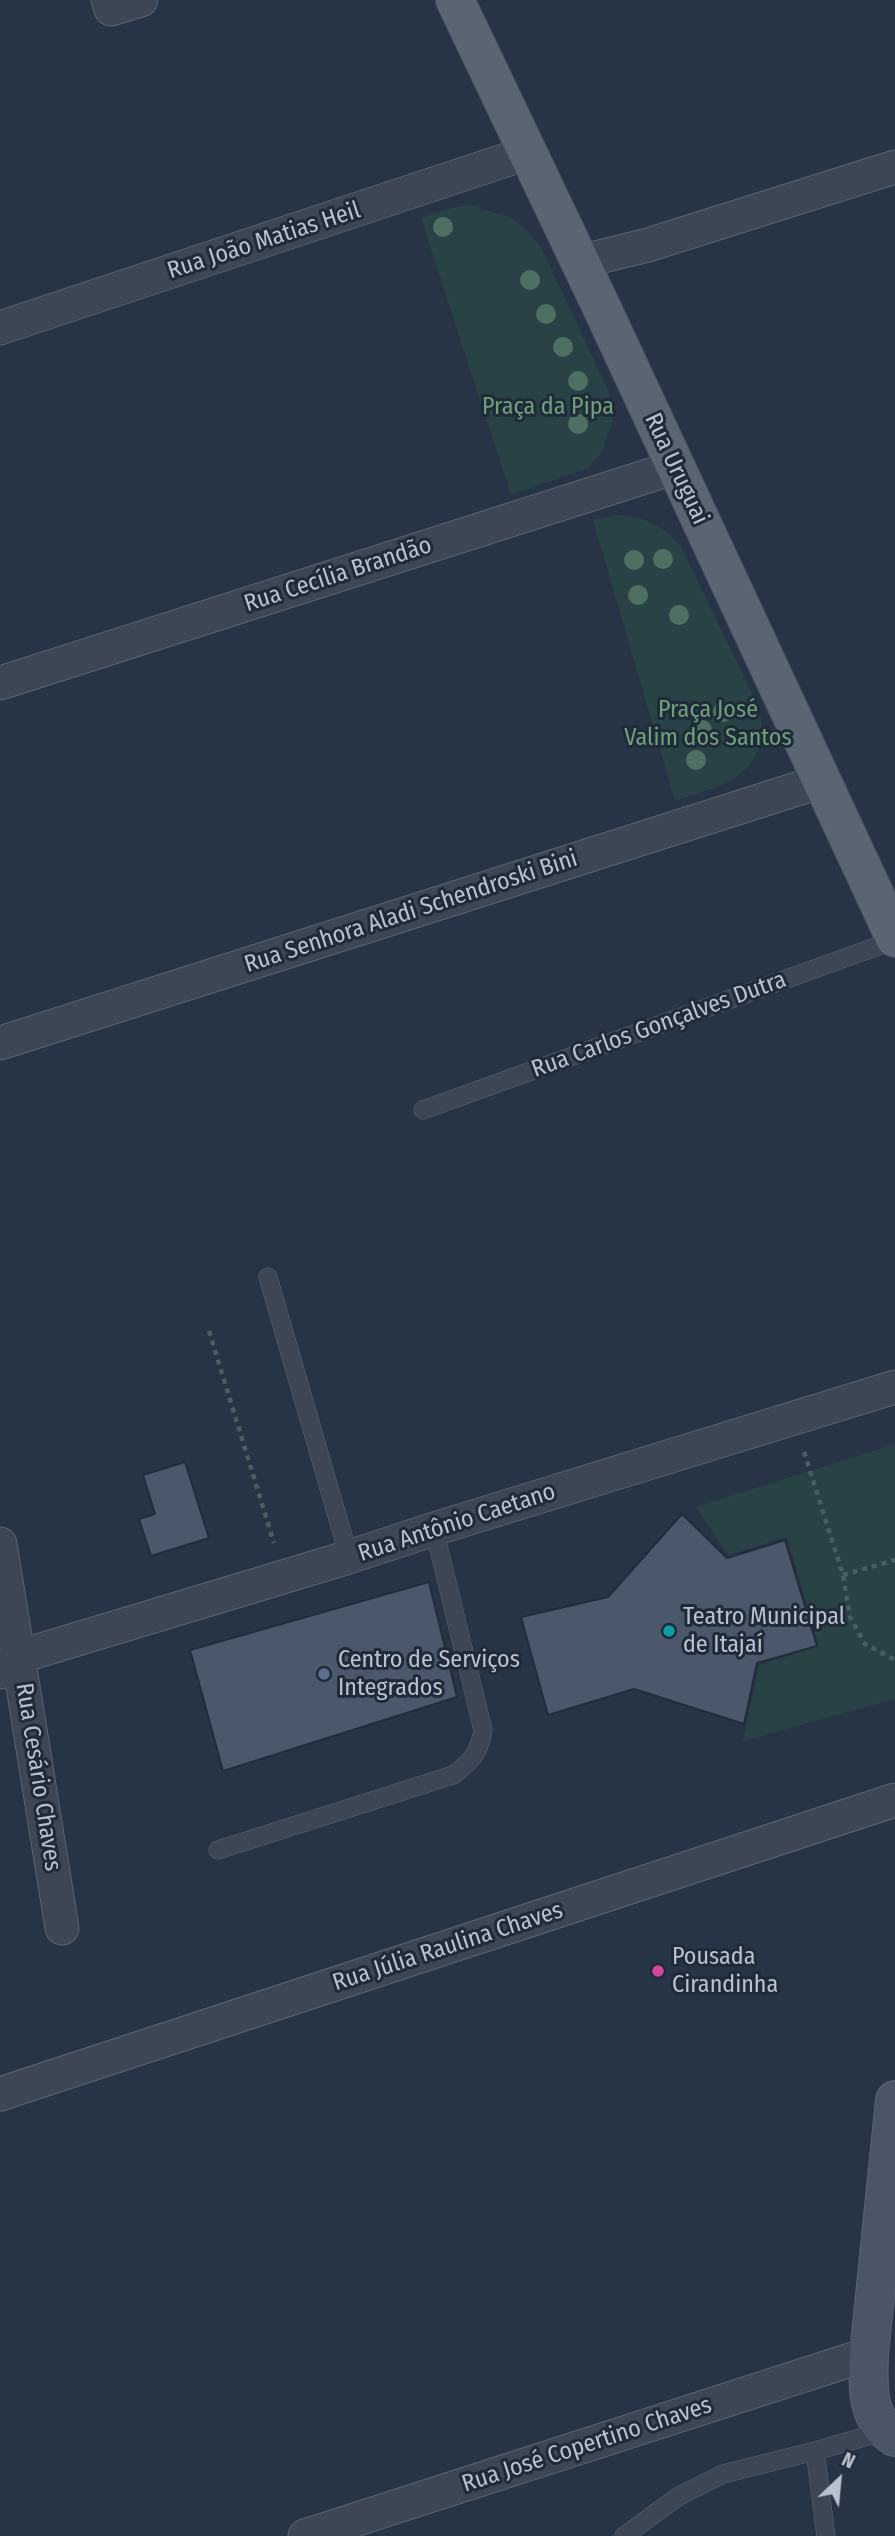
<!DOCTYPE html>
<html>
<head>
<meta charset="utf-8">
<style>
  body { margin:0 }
  #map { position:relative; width:895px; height:2536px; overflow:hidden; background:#273445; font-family:"Fira Sans Condensed",sans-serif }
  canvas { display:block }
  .north { position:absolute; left:804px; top:2445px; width:70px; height:70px; -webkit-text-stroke:5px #202b3a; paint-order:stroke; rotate:26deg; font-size:19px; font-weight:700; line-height:28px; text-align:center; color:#bac1ce }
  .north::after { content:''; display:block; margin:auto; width:24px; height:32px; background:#bac1ce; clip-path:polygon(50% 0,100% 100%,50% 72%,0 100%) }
</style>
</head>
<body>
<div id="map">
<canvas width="895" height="2536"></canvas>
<div class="north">N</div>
</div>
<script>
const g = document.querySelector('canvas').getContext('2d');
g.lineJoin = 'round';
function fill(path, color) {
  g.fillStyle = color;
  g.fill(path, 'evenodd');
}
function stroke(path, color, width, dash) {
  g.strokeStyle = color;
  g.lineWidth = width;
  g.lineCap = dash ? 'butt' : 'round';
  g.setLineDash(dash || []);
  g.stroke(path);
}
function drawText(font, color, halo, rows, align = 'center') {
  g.font = font + ' "Fira Sans Condensed",sans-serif';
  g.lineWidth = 6;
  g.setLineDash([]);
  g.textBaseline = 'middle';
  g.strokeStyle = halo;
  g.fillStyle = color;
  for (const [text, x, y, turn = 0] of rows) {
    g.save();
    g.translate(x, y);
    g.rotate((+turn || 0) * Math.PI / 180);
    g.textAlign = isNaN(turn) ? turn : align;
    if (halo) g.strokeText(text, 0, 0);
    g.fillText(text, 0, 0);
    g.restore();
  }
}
const green = new Path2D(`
  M 471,205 L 511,218 L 524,227 L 541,247 L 608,390 L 613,420 L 602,452 L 588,468 L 511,495 L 421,218 L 451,208 Z
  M 619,515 C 643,517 665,526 680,545 L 758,705 C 759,713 763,723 762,732 C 760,779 711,789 675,801 L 593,520 Z
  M 895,1444 L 895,1699 L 743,1741 L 759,1665 L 819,1646 L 787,1537 L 728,1555 L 696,1507 Z`);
const building = new Path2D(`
  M 185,1462 L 209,1538 L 151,1556 L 139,1519 L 155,1514 L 143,1475 Z
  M 682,1514 L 727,1558 L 785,1540 L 817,1646 L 757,1663 L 744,1724 L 634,1689 L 548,1715 L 521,1617 L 608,1597 Z
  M 429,1582 L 457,1697 L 223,1771 L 190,1650 Z`);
const path = new Path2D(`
  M 209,1331 L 274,1543
  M 804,1452 L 843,1575 L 850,1617 L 865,1644 L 895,1660
  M 843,1575 L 895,1560`);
const lane = new Path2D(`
  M 423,1110 L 895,940
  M 268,1277 L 349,1557
  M 218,1850 L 453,1775 C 472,1761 479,1753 483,1730 L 434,1529
  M 815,2451 L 826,2536
  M 624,2536 L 679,2496 L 723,2474 L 815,2451 L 885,2431`);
const street = new Path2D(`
  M 108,0 L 111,9 L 141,0
  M 579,262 L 648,245 L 895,167
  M 0,328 L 527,153
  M 0,683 L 676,467
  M 0,1043 L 822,781
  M 0,1544 L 62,1928
  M 0,1672 L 18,1657 L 349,1557 L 434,1529 L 895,1387
  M 0,2094 L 895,1800
  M 305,2536 L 869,2354`);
const secondary = new Path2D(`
  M 895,2100 L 869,2354 C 868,2384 865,2419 895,2437`);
const primary = new Path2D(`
  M 455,0 L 601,306 L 895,938`);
const trees = [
  [443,227],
  [530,280],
  [546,314],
  [563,347],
  [578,381],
  [578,424],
  [663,559],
  [634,560],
  [638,595],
  [679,615],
  [723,712],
  [702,730],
  [696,760]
];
const markers = [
  [669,1631,7,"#0f9aa8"],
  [324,1674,7,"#5c6f8a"],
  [658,1971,7,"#d1479c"]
];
const streetNames = [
  ["Rua João Matias Heil",264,241,-18],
  ["Rua Uruguai",676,469,65],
  ["Rua Cecília Brandão",338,575,-18],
  ["Rua Senhora Aladi Schendroski Bini",411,912,-18],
  ["Rua Carlos Gonçalves Dutra",659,1025,-20],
  ["Rua Antônio Caetano",457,1523,-18],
  ["Rua Cesário Chaves",38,1777,81],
  ["Rua Júlia Raulina Chaves",448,1947,-18],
  ["Rua José Copertino Chaves",587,2445,-18]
];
const parkNames = [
  ["Praça da Pipa",548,407],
  ["Praça José",708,710],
  ["Valim dos Santos",708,738]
];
const poiNames = [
  ["Teatro Municipal",683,1617],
  ["de Itajaí",683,1645],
  ["Centro de Serviços",338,1660],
  ["Integrados",338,1688],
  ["Pousada",672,1957],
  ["Cirandinha",672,1985]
];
fill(green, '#294246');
fill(building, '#4b586b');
stroke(building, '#222d3c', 2);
stroke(lane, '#5a6472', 19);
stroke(street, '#5a6472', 35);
stroke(secondary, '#5a6472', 40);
stroke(primary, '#454f5e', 40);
stroke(path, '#485f62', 4.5, [5, 5]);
stroke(lane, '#3c4654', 18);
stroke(street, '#3c4654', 33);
stroke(secondary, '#4a5567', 38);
stroke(primary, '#5a6574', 38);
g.fillStyle = '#4f6f63';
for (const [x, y] of trees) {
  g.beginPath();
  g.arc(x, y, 10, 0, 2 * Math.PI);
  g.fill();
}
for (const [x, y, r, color] of markers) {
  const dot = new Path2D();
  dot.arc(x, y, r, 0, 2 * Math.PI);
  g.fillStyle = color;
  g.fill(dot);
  stroke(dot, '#202b3a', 2.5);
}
drawText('24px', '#bac1ce', '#202b3a', streetNames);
drawText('24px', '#709f7b', '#202b3a', parkNames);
drawText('24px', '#bac1ce', '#202b3a', poiNames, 'left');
</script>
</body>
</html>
